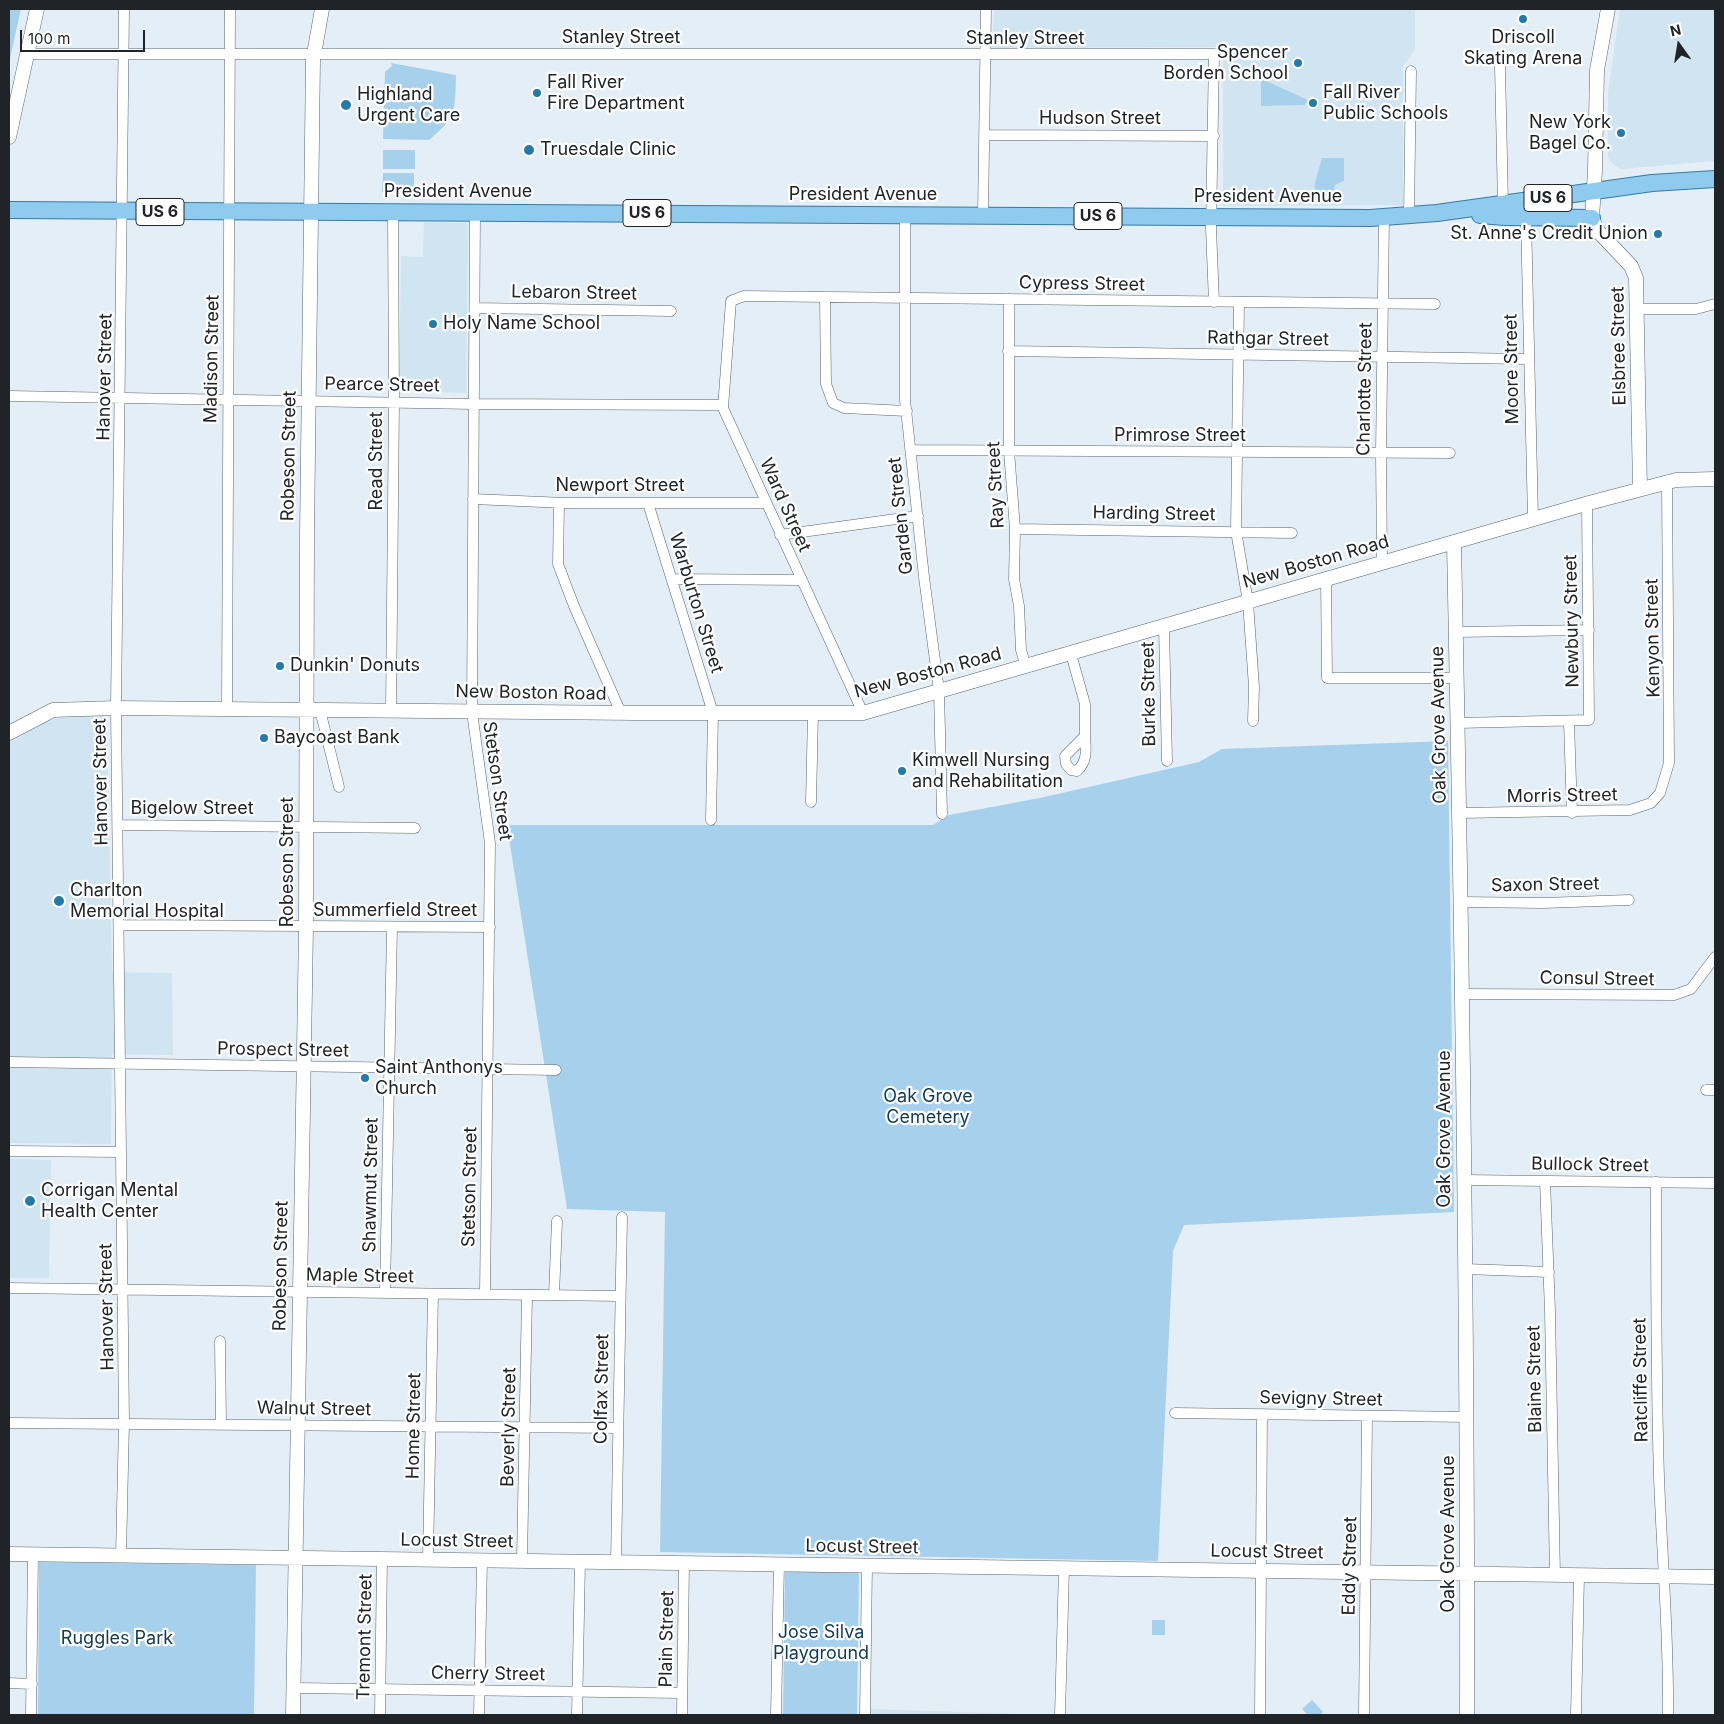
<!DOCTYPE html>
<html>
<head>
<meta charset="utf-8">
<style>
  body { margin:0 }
  #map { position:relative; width:1724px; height:1724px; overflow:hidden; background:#e3eef7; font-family:Inter,sans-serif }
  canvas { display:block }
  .frame { position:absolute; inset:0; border:10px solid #202428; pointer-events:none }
  .north { position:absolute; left:1654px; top:20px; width:50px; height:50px; -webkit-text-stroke:4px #fff; paint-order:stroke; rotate:347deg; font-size:14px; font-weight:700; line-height:20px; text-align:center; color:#202428 }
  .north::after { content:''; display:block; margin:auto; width:18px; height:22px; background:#202428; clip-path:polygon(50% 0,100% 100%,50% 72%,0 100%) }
  .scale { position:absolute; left:20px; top:30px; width:125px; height:22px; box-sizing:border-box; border:2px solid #202428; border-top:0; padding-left:6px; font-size:15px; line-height:18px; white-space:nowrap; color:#202428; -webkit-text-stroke:4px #fff; paint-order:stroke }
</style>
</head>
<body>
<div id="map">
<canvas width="1724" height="1724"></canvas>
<div class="frame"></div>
<div class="north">N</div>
<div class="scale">100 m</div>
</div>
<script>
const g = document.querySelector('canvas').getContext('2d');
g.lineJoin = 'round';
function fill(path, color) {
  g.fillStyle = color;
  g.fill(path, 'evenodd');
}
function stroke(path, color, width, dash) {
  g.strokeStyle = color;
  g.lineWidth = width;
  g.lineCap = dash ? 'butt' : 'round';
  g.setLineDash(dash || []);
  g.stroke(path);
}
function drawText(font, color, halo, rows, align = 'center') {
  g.font = font + ' Inter,sans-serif';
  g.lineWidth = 4.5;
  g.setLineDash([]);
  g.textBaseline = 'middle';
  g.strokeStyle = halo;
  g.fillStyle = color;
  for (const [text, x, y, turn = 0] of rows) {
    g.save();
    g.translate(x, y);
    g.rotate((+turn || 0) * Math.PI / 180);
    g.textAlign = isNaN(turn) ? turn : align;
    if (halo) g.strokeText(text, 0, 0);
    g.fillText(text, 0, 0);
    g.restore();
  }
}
const built = new Path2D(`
  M 994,9 L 1415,9 L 1415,50 L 1403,66 L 1403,205 L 1223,206 L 1223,47 L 993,48 Z
  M 1620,9 L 1715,9 L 1715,161 L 1621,169 L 1615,166 L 1608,158 L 1608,93 Z
  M 424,222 L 468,223 L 466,393 L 399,391 L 401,256 L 423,257 Z
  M 107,714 L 112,972 L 172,973 L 173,1055 L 112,1054 L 111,1144 L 9,1143 L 9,743 L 43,723 L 62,717 Z
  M 9,1159 L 51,1160 L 49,1278 L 9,1278 Z
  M 871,1709 L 1051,1715 L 871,1715 Z`);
const green = new Path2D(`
  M 9,9 L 21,9 L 9,63 Z
  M 391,63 L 456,75 C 455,109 457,117 429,140 L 383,139 L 385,72 L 392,66 Z
  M 1261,80 L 1264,80 L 1308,100 L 1305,105 L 1261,106 Z
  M 383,150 L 415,150 L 415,169 L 383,169 Z
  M 1322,158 L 1344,158 L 1344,181 L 1335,185 L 1333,195 L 1314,197 L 1315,183 Z
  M 383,173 L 414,173 L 414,192 L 382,192 Z
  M 1448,741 L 1454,1212 L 1184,1225 L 1173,1251 L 1158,1561 L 660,1552 L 665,1212 L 567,1209 L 507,825 L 933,825 L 949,815 L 1040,798 L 1199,762 L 1222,749 Z
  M 39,1562 L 256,1565 L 254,1715 L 38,1715 Z
  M 785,1570 L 859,1571 L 857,1715 L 783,1715 Z
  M 1152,1620 L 1165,1620 L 1165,1635 L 1152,1635 Z
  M 1312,1700 L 1323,1712 L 1320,1715 L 1308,1715 L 1302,1709 Z`);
const street = new Path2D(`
  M 27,54 L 1214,54 L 1211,228 L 1214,302
  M 1500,66 L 1503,205
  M 985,135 L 1214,136
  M 475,212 L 472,712 L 490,843 L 485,1294
  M 905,215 L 905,400 L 924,577 L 939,691 L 942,814
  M 983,215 L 986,9
  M 1409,215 L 1411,71
  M 1526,218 L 1533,519
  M 825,297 L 826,384 L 833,403 L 844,408 L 907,411
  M 1009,299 L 1009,451 L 1015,529 L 1014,579 L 1019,606 L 1021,650 L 1026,667
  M 1239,302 L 1236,531 L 1248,602 L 1254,687 L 1253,721
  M 475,308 L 671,311
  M 1637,309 L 1696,309 L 1715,304
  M 1008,351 L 1528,359
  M 9,396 L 474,404 L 722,405 L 723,408
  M 911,450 L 1450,453
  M 473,499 L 565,503 L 766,503
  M 559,503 L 558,564 L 574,606 L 621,713
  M 648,503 L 713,713 L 711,820
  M 1015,529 L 1292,533
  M 780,535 L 918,516
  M 1382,562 L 1381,453 L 1384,216
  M 1326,578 L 1327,678 L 1458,678
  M 672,579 L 801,580
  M 1164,627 L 1167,761
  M 1456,632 L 1589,630
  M 1071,654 L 1085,704 L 1085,736
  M 227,709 L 230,9
  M 320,710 L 339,787
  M 391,711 L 394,401 L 393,212
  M 863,713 L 723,408 L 731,301 L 744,296 L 1435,304
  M 1569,722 L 1572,813
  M 1458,723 L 1589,720 L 1587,503
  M 1085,736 C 1086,749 1088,761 1077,771 L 1071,770 L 1066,764 L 1065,756 Z
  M 811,802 L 813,713
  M 1460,813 L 1630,810 L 1651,803 L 1660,793 L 1669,763 L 1667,482
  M 118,825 L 415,828
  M 1461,902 L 1543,903 L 1629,900
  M 119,925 L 490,927
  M 1463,994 L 1674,995 L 1691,989 L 1715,957
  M 9,1062 L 556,1070
  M 1706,1090 L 1715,1090
  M 9,1151 L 121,1152
  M 1464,1180 L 1715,1183
  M 1545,1181 L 1550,1311 L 1555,1576
  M 1656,1182 C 1656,1281 1656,1379 1659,1477 C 1662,1557 1669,1636 1668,1715
  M 1465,1269 L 1549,1272
  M 9,1288 L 620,1296
  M 385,1293 L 392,927
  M 554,1295 L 557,1221
  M 220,1341 L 221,1424
  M 1175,1413 L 1467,1417
  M 9,1423 L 618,1428
  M 121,1555 L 124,1422 L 116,708 L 124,9
  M 428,1559 L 433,1294
  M 522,1561 L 527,1295
  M 616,1563 L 622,1217
  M 9,1683 L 32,1684
  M 294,1688 L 682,1693
  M 31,1715 L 33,1554
  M 380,1715 L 382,1558
  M 479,1715 L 482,1560
  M 577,1715 L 580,1562
  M 682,1715 L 684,1563
  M 776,1715 L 779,1564
  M 865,1715 L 867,1565
  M 1060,1715 L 1064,1568
  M 1260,1715 L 1262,1414
  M 1364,1715 L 1367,1416
  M 1576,1715 L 1579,1576`);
const secondary = new Path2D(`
  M 1608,9 L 1597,70 L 1595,171 L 1592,218 L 1597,230 L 1631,266 L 1636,278 L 1640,489
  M 9,137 L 37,9
  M 1454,543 C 1462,934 1468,1324 1467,1715
  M 9,733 L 53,710 L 116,708 L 636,713 L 863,713 L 1589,503 L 1676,480 L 1715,479
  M 9,1554 L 1715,1577
  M 293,1715 L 306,928 L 307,533 L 313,60 L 322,9`);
const primary = new Path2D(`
  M 9,210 L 1370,218 L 1437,213 L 1652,183 L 1715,179
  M 1480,215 L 1505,217 L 1592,218`);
const markers = [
  [1523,19,5,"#257aaa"],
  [1298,63,5,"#257aaa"],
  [537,93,5,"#257aaa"],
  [1313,103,5,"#257aaa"],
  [346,105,6,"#257aaa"],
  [1621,133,5,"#257aaa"],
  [529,150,6,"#257aaa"],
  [1658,234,5,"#257aaa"],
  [433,324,5,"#257aaa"],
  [280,666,5,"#257aaa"],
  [264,738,5,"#257aaa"],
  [902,771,5,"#257aaa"],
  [59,901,6,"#257aaa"],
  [365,1078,5,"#257aaa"],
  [30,1201,6,"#257aaa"]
];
const shields = [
  [1548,198,48],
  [160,212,48],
  [647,213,48],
  [1098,216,48]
];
const shieldNames = [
  ["US 6",1548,198],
  ["US 6",160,212],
  ["US 6",647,213],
  ["US 6",1098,216]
];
const streetNames = [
  ["Stanley Street",621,38],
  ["Stanley Street",1025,39],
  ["Hudson Street",1100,119],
  ["President Avenue",458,192],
  ["President Avenue",863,195],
  ["President Avenue",1268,197],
  ["Cypress Street",1082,284,1],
  ["Lebaron Street",574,293,1],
  ["Rathgar Street",1268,339,1],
  ["Elsbree Street",1619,346,-91],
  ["Madison Street",212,359,-89],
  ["Moore Street",1512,369,-91],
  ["Hanover Street",105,377,-89],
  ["Pearce Street",382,385,1],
  ["Charlotte Street",1365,389,-89],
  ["Primrose Street",1180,436],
  ["Robeson Street",289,456,-89],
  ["Read Street",377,461,-90],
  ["Ray Street",996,485,-93],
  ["Newport Street",620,486],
  ["Ward Street",785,505,66],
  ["Harding Street",1154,514,1],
  ["Garden Street",901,516,-96],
  ["New Boston Road",1316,562,-16],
  ["Warburton Street",696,603,73],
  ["Newbury Street",1572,621,-91],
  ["Kenyon Street",1653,638,-91],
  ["New Boston Road",928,673,-15],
  ["New Boston Road",531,693,1],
  ["Burke Street",1149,694,-91],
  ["Oak Grove Avenue",1439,725,-91],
  ["Stetson Street",497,781,82],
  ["Hanover Street",101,782,-91],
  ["Morris Street",1562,796,-1],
  ["Bigelow Street",192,809],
  ["Robeson Street",288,862,-90],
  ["Saxon Street",1545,885,-1],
  ["Summerfield Street",395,911],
  ["Consul Street",1597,979,1],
  ["Prospect Street",283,1050,1],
  ["Oak Grove Avenue",1445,1129,-90],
  ["Bullock Street",1590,1165,1],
  ["Shawmut Street",371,1185,-89],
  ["Stetson Street",470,1187,-89],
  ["Robeson Street",281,1266,-89],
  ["Maple Street",360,1276,1],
  ["Hanover Street",107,1307,-91],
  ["Blaine Street",1535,1379,-91],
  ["Ratcliffe Street",1641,1380,-91],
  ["Colfax Street",602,1389,-89],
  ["Sevigny Street",1321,1399,1],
  ["Walnut Street",314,1409,1],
  ["Home Street",414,1426,-89],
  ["Beverly Street",509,1427,-89],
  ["Oak Grove Avenue",1449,1534,-90],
  ["Locust Street",457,1541,1],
  ["Locust Street",862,1547,1],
  ["Locust Street",1267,1552,1],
  ["Eddy Street",1350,1566,-89],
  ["Tremont Street",365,1637,-89],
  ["Plain Street",667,1639,-89],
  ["Cherry Street",488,1674,1]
];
const poiNames = [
  ["Driscoll",1523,38,"center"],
  ["Skating Arena",1523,59,"center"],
  ["Spencer",1288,53,"right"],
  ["Borden School",1288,74,"right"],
  ["Fall River",547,83],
  ["Fire Department",547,104],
  ["Fall River",1323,93],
  ["Public Schools",1323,114],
  ["Highland",357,95],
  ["Urgent Care",357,116],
  ["New York",1611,123,"right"],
  ["Bagel Co.",1611,144,"right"],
  ["Truesdale Clinic",540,150],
  ["St. Anne's Credit Union",1648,234,"right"],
  ["Holy Name School",443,324],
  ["Dunkin' Donuts",290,666],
  ["Baycoast Bank",274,738],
  ["Kimwell Nursing",912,761],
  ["and Rehabilitation",912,782],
  ["Charlton",70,891],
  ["Memorial Hospital",70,912],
  ["Saint Anthonys",375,1068],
  ["Church",375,1089],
  ["Corrigan Mental",41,1191],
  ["Health Center",41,1212]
];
const parkNames = [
  ["Oak Grove",928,1097],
  ["Cemetery",928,1118],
  ["Jose Silva",821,1633],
  ["Playground",821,1654],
  ["Ruggles Park",117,1639]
];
fill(built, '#d1e4f1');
fill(green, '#a7d0ec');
stroke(street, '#5b656c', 11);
stroke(secondary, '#5b656c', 15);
stroke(primary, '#377aa3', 18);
stroke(street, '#fff', 10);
stroke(secondary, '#fff', 14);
stroke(primary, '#8fcbef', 16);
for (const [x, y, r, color] of markers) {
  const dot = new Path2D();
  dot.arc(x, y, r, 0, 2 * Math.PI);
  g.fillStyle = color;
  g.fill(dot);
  stroke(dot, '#fff', 2);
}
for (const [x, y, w] of shields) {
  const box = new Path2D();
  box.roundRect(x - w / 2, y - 13.5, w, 27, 4);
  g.fillStyle = '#fff';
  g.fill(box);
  stroke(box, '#202428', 1);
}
drawText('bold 16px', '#202428', null, shieldNames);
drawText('18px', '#202428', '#fff', streetNames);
drawText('18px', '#202428', '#fff', poiNames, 'left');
drawText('18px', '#113b53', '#fff', parkNames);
</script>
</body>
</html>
